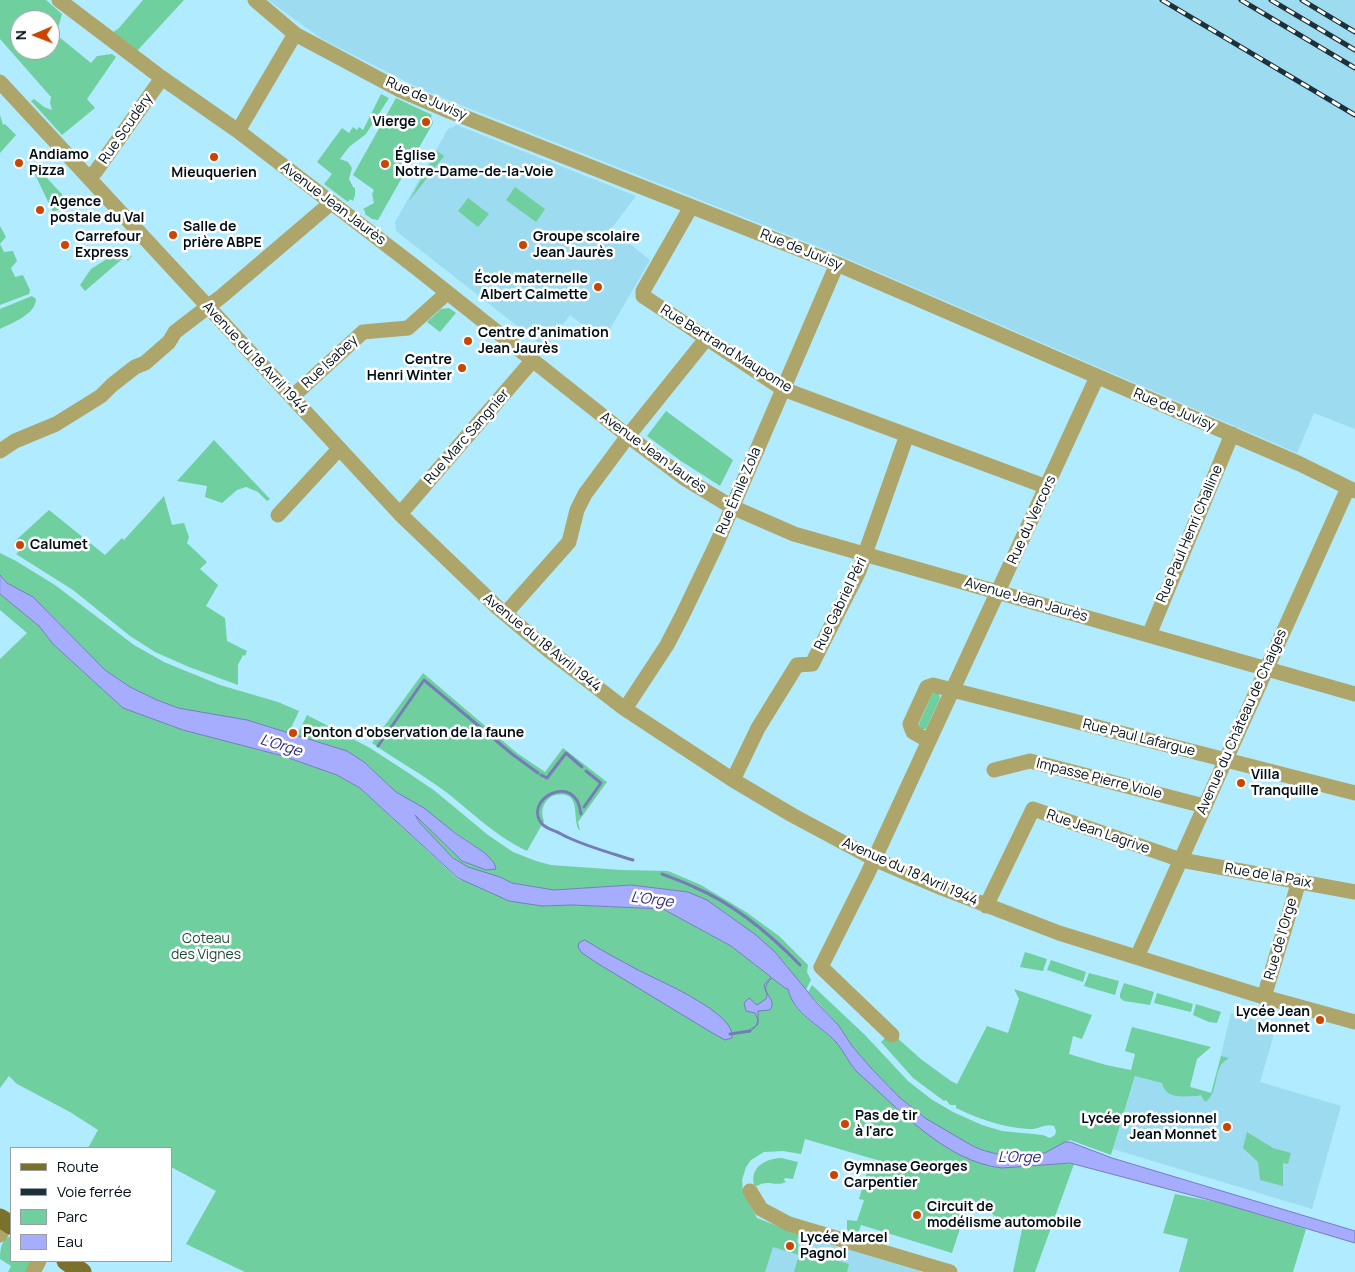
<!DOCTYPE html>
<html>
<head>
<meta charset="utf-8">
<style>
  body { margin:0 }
  #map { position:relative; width:1355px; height:1272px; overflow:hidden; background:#b0ebff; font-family:Manrope,sans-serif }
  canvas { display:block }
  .legend { position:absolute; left:10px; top:1147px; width:162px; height:115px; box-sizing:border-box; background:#fff; border:1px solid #999fa1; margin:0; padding:6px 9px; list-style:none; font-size:15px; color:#000e15 }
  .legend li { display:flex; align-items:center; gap:10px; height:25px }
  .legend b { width:25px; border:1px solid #999fa1 }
  .north { position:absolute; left:10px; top:10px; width:50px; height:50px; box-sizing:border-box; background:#fff; border:1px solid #999fa1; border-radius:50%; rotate:269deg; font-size:14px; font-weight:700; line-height:20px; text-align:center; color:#000e15 }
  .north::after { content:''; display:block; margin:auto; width:18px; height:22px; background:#ca4500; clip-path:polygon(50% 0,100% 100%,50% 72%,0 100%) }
</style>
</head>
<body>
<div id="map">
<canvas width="1355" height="1272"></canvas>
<ul class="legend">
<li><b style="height:6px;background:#7c712c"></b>Route</li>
<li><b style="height:6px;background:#1c313a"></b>Voie ferrée</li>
<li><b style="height:14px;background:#70cf9f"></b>Parc</li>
<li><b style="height:14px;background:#a7adfe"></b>Eau</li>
</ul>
<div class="north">N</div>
</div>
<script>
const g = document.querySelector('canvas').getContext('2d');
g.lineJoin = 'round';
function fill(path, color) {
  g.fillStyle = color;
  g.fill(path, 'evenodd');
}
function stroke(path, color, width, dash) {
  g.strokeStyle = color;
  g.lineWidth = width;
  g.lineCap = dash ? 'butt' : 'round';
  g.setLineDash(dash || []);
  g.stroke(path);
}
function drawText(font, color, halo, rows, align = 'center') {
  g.font = font + ' Manrope,sans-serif';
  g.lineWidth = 5;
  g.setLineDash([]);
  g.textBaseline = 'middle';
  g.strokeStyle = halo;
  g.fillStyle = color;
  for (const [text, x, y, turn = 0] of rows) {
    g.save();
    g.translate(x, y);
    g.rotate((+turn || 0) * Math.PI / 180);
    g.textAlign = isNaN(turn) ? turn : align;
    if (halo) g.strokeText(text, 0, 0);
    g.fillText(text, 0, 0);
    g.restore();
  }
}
const built = new Path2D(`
  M 268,0 L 1355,0 L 1355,429 L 1314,413 L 1297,453 L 834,253 L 423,90 L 322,39 Z
  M 457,125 L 636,196 L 611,229 L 650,260 L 603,341 L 570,315 L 547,345 L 544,347 L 396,231 L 395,222 L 448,129 Z
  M 1231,1013 L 1276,1027 L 1260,1082 L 1341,1106 L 1312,1209 L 1113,1149 L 1137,1071 L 1212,1093 Z
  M 757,1218 L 800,1235 L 922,1272 L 731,1272 Z`);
const green = new Path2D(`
  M 0,0 L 46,0 L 62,14 L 59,25 L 53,32 L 91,63 L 97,56 L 112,54 L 116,57 L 87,99 L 95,108 L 62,135 L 31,101 L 34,99 L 44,107 L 52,110 L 50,103 L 51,97 L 0,39 ZM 20,20 L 50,20 L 50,50 L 20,50 Z
  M 143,0 L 184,0 L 137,51 L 112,33 L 119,28 Z
  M 381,94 L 389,98 L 366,134 L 349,147 L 340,159 L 348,162 L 352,168 L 349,179 L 353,187 L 355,188 L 355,196 L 353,201 L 350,199 L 348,202 L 324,184 L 332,174 L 317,162 L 342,128 L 349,133 L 353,127 L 357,130 L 359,127 L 363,130 Z
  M 396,98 L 432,115 L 431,117 L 433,123 L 378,220 L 372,219 L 365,214 L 365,211 L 363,209 L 374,203 L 372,194 L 374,190 L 353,175 Z
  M 0,115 L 3,125 L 5,124 L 16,135 L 0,153 Z
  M 437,151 L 444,156 L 410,200 L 410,199 Z
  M 33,163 L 71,204 L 53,212 L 30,164 Z
  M 515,187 L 545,209 L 536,222 L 506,200 Z
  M 468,198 L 489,214 L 478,227 L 458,211 Z
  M 0,226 L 6,237 L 0,244 L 4,252 L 13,251 L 17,261 L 11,268 L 15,277 L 23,275 L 30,290 L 29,294 L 0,305 Z
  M 121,250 L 132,256 L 128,261 L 125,258 L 121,260 L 85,291 L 80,285 L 91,269 Z
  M 32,296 L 36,299 C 36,314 12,323 0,329 L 0,309 Z
  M 449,308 L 456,313 L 440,332 L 427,322 L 441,309 Z
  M 666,411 L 733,460 L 720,486 L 681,461 L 647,436 Z
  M 214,440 L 270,499 L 267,501 L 258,492 L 246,487 L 237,490 L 222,503 L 205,497 L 207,486 L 177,481 Z
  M 164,496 L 172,525 L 184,523 L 189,537 L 187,543 L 207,562 L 200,569 L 218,585 L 206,606 L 225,618 L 227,641 L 247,651 L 245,656 L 243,655 L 238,665 L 238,685 L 189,667 L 155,652 L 130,636 L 73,590 L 16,554 L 21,549 L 14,542 L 49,510 L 105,555 L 122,538 L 124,540 Z
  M 0,553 L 16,561 L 55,585 L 134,645 L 164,662 L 220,685 L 278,702 L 299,711 L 289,732 L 297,735 L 307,715 L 370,748 L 407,772 L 435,791 L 488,835 L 513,852 L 536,861 L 551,865 L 621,870 L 668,871 L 701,885 L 746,912 L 779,936 L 808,965 L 807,972 L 811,980 L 806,990 L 775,952 L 723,911 L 688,892 L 631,885 L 554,890 L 512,883 L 504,881 L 502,878 C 491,875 478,872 468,867 C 448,857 426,832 414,814 C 443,834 454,870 496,869 L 485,853 L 396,792 L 364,762 L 347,751 L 247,720 L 178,708 L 157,700 L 130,687 L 105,670 L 33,597 L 7,583 L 0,575 Z
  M 0,594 L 39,626 L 53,644 L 123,708 L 183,730 L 283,756 L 337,775 L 360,788 L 458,879 L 542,906 L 573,905 L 663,909 L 731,946 L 785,988 L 788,989 C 794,1016 819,1024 836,1042 C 844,1051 848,1062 856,1071 L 992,1167 L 1024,1167 L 1050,1163 L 1074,1164 L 1035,1272 L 1013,1272 L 1023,1225 C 1012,1223 995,1221 990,1210 L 968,1204 L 952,1253 L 861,1225 L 858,1234 L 849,1232 L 847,1229 L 847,1220 L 857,1221 L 864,1200 L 859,1199 L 867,1172 L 874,1174 L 877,1160 L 805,1139 L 801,1154 L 783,1151 L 764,1152 L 751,1160 L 746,1167 L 742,1180 L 743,1191 L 757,1218 L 800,1235 L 801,1238 L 797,1239 L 798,1246 L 804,1248 L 805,1251 L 849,1264 L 847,1272 L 794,1272 L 799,1255 L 773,1247 L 765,1272 L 245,1272 L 186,1244 L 216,1191 L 171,1167 L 171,1148 L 88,1148 L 98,1130 L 70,1112 L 17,1084 L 9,1076 L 0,1088 L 0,659 L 27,633 L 0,610 Z
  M 423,673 L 517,753 L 545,772 L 563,748 L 607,782 L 578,822 L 580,831 C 570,821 585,787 552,796 C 543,802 540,811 544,821 L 527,851 C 494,835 474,814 446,792 C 422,774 396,760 372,743 Z
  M 935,692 L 939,693 L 940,698 L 926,729 L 921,729 L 918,726 L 932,694 Z
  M 1025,952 L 1047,959 L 1043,971 L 1020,967 Z
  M 1051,960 L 1086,972 L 1083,982 L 1047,970 Z
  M 1089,973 L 1119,981 L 1115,995 L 1084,986 Z
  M 1124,983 L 1154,992 L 1150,1005 L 1124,1001 L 1120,998 L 1120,994 Z
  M 812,985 L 865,1035 L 908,1081 L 931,1099 L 953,1112 L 982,1125 L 1002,1131 L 1043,1135 L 1050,1138 L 1055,1135 L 1056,1131 L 1054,1126 C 1045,1123 1038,1130 1028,1129 C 1002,1127 979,1119 956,1108 L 956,1105 L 950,1105 L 946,1100 L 944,1101 L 913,1078 L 881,1042 L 887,1036 L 895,1036 L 922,1060 L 951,1081 L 957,1084 L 987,1026 L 1008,1033 L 1019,999 L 1014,989 L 1092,1015 L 1082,1039 L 1073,1036 L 1069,1054 L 1106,1065 L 1131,1070 L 1135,1054 L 1125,1051 L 1132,1027 L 1211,1047 L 1197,1059 L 1190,1087 L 1211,1093 L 1221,1056 L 1229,1058 C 1226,1060 1221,1063 1220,1067 C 1214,1079 1217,1094 1205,1102 L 1201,1095 L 1197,1096 C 1183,1096 1166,1100 1162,1083 L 1135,1076 L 1111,1155 L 1070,1140 L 1045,1153 L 997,1154 L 982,1150 L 951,1135 L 925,1118 L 899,1097 L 871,1068 L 852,1046 L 839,1026 L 808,992 Z
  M 1157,993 L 1193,1004 L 1191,1012 L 1154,1003 Z
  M 1196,1004 L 1221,1012 L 1217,1023 L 1209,1022 L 1193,1015 Z
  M 1247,1132 L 1273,1148 L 1291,1153 L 1288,1164 L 1283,1163 L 1283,1186 L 1260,1180 L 1258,1162 L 1243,1148 Z
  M 781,1158 L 798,1162 L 793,1179 L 785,1178 L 784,1180 L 786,1182 C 776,1187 768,1179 757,1186 L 754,1185 C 750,1167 765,1159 781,1158 Z
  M 1175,1194 L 1221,1203 L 1306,1229 L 1293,1272 L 1179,1272 L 1188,1239 L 1163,1233 Z
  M 11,1236 L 11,1261 L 33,1261 L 26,1272 L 8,1272 L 11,1266 L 0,1259 C 0,1250 1,1239 11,1236 Z`);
const water = new Path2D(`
  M 0,575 L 7,583 L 33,597 L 105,670 L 130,687 L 157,700 L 178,708 L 247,720 L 347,751 L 364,762 L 396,792 L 424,808 L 455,833 L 485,853 L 494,863 L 496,869 L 486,870 L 462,861 L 415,815 L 420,823 L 453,858 L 468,867 L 500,877 L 512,883 L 554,890 L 631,885 L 688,892 L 707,900 L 756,935 L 775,952 L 817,1003 L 839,1026 L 852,1046 L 871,1068 L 899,1097 L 925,1118 L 971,1145 L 982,1150 L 997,1154 L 1045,1153 L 1065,1142 L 1070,1142 L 1112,1158 L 1355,1231 L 1355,1243 L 1221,1203 L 1070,1163 L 1002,1168 C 945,1162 897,1107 856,1071 C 848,1062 844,1051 836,1042 C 819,1024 794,1015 788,989 L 785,988 L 772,978 C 755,993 779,997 770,1010 L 758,1011 L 758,1024 L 749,1033 L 749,1030 L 756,1026 L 758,1020 L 755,1013 L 746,1011 L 744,1003 L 749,998 L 757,1005 L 766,999 L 767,995 L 764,985 L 771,977 L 731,946 L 663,909 L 573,905 L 542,906 L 509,901 L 458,878 L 360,788 L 337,775 L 283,756 L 183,730 L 123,708 L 53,644 L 39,626 L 0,594 Z
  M 585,940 C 602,951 620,960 638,970 C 657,980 737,1013 732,1038 L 725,1040 L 709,1031 L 597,963 L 582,953 L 578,947 L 579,943 Z`);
const stream = new Path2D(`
  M 378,746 L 424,680 L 512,754 L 538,773
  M 541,775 L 547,778 L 566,753 L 582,767
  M 584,807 L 601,783 L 586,771
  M 581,814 C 576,769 520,801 543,825 C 548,829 552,830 557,832 C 560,833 564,836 567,837 C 588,847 611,853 633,860
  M 662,874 C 672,878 684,882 694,887 C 734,904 770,934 800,965
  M 730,1034 L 750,1031`);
const minor = new Path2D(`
  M 59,0 L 162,78 L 238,131 L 414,266 L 628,436 L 684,478 L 732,507 L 794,534 L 1355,694
  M 255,0 L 295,34 L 398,89 L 449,111 L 837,264 L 1300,464 L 1355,491
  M 0,82 L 400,514 L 498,608 L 547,649 L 625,709 L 733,780 L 792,815 L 874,859 L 942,888 L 1059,933 L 1264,997 L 1355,1022
  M 238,131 L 295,34
  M 89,178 L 96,171 L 162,78
  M 691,207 L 643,291 L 643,296 L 783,389 L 1047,487
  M 292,397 L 363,332 L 408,328 L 447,293
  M 0,451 L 15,441 L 56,424 L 101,396 L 112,385 L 135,367 L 145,363 L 169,342 L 175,332 L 222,296 L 331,203
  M 400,514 L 533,360
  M 278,515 L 339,449
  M 505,614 L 569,542 L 577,510 L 585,494 L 628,436 L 706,339
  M 1149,635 L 1232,434
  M 625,709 L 667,645 L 683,614 L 716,545 L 837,264
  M 929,741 L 913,732 L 910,724 L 927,687 L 933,685 L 1355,793
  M 994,770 L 1030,761 L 1204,806
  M 733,780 L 758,728 L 797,665 L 812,664 L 859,571 L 907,435
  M 986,906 L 1033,809 L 1181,860 L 1355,892
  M 1137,957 L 1348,488
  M 1264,997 L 1299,881
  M 892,1035 L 821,967 L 867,875 L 1097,377
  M 750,1191 L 761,1209 L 789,1224 L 950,1272
  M 0,1235 L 7,1223
  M 33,1272 L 39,1261`);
const major = new Path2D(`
  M 0,1218 L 11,1225
  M 66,1261 L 82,1272`);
const rail = new Path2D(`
  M 1162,0 L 1355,115
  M 1241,0 L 1355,68
  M 1271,0 L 1355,50
  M 1302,0 L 1355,32`);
const markers = [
  [426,122,5,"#ca4500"],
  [214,157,5,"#ca4500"],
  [19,163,5,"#ca4500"],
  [385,164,5,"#ca4500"],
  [40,210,5,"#ca4500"],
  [173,235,5,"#ca4500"],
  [65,245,5,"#ca4500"],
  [523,245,5,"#ca4500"],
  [598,287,5,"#ca4500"],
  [468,341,5,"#ca4500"],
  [462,368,5,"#ca4500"],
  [20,545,5,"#ca4500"],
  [293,733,5,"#ca4500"],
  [1241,783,5,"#ca4500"],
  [1320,1020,5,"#ca4500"],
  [845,1124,5,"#ca4500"],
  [1227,1127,5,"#ca4500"],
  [834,1175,5,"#ca4500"],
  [917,1215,5,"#ca4500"],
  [790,1246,5,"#ca4500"]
];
const streetNames = [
  ["Rue de Juvisy",426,99,24],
  ["Rue Scudéry",126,129,-55],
  ["Avenue Jean Jaurès",333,204,37],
  ["Rue de Juvisy",801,250,22],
  ["Rue Bertrand Maupome",726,349,32],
  ["Avenue du 18 Avril 1944",255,358,47],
  ["Rue Isabey",330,362,-43],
  ["Rue de Juvisy",1174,410,23],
  ["Rue Marc Sangnier",467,437,-49],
  ["Avenue Jean Jaurès",653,453,36],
  ["Rue Émile Zola",739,491,-67],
  ["Rue du Vercors",1032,520,-65],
  ["Rue Paul Henri Challine",1190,534,-67],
  ["Avenue Jean Jaurès",1026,600,16],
  ["Rue Gabriel Péri",841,604,-64],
  ["Avenue du 18 Avril 1944",542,643,39],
  ["Avenue du Château de Chaiges",1242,722,-66],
  ["Rue Paul Lafargue",1139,738,14],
  ["Impasse Pierre Viole",1099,779,14],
  ["Rue Jean Lagrive",1098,832,19],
  ["Avenue du 18 Avril 1944",910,872,24],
  ["Rue de la Paix",1268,876,10],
  ["Rue de l'Orge",1281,939,-74]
];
const poiNames = [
  ["Vierge",416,122,"right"],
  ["Andiamo",29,155],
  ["Pizza",29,171],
  ["Église",395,156],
  ["Notre-Dame-de-la-Voie",395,172],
  ["Mieuquerien",214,173,"center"],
  ["Agence",50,202],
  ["postale du Val",50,218],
  ["Salle de",183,227],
  ["prière ABPE",183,243],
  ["Carrefour",75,237],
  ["Express",75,253],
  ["Groupe scolaire",533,237],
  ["Jean Jaurès",533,253],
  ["École maternelle",588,279,"right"],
  ["Albert Calmette",588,295,"right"],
  ["Centre d'animation",478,333],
  ["Jean Jaurès",478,349],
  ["Centre",452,360,"right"],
  ["Henri Winter",452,376,"right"],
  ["Calumet",30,545],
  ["Ponton d'observation de la faune",303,733],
  ["Villa",1251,775],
  ["Tranquille",1251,791],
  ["Lycée Jean",1310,1012,"right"],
  ["Monnet",1310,1028,"right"],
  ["Pas de tir",855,1116],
  ["à l'arc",855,1132],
  ["Lycée professionnel",1217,1119,"right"],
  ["Jean Monnet",1217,1135,"right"],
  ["Gymnase Georges",844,1167],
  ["Carpentier",844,1183],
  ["Circuit de",927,1207],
  ["modélisme automobile",927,1223],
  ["Lycée Marcel",800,1238],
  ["Pagnol",800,1254]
];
const parkNames = [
  ["Coteau",206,939],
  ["des Vignes",206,955]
];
const waterNames = [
  ["L'Orge",281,746,17],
  ["L'Orge",652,900,7],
  ["L'Orge",1019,1158]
];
fill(built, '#9cdbf0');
fill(green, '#70cf9f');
fill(water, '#a7adfe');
stroke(water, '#757db8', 1);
stroke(stream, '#757db8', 3);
stroke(minor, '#aea56a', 15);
stroke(major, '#7c712c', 19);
stroke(rail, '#1c313a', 5);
stroke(rail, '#fff', 3, [9]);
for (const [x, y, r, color] of markers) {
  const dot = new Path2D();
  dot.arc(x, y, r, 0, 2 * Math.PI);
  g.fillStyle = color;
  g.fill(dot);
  stroke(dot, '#fff', 2);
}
drawText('14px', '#000e15', '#fff', streetNames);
drawText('bold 14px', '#000e15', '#fff', poiNames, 'left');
drawText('14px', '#214a36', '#fff', parkNames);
drawText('italic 15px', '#302782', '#fff', waterNames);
</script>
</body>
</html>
